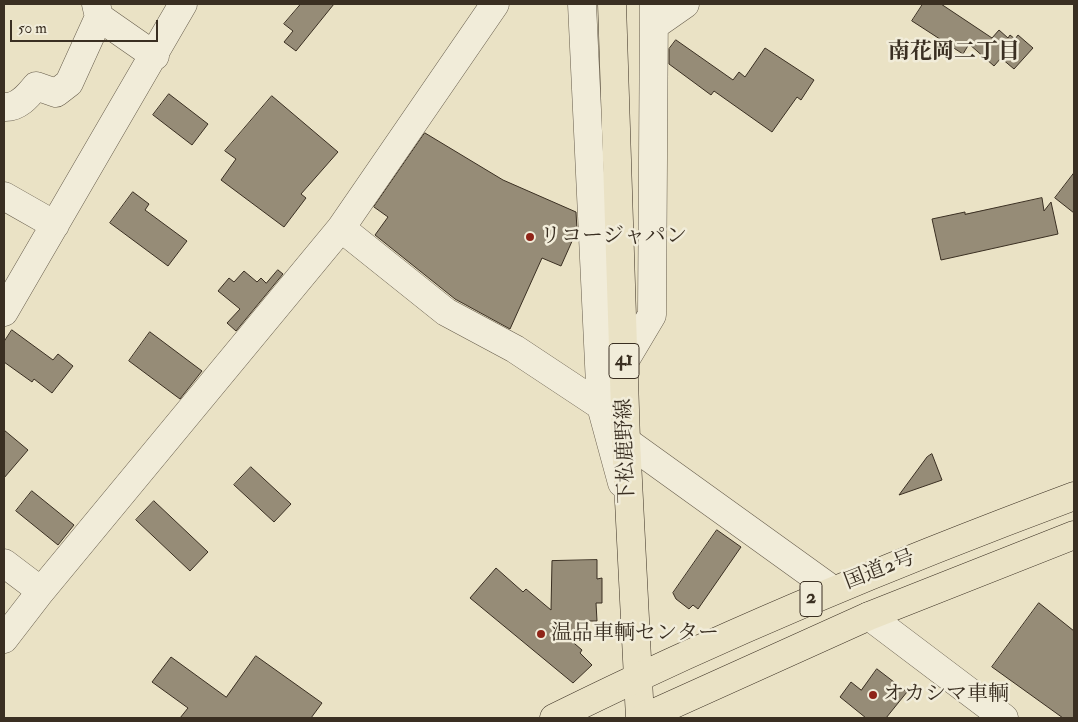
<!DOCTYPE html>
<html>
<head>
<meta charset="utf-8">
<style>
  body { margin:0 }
  #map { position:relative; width:1078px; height:722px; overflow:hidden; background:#eae2c5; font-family:"IM FELL Double Pica",serif }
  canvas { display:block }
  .frame { position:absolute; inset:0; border:5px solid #3a2f22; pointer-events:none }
  .scale { position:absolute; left:10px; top:20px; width:148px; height:22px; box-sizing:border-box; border:2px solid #3a2f22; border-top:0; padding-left:6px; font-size:15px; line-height:18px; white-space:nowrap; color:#3a2f22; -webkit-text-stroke:4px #f1ecd9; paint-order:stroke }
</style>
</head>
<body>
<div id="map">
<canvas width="1078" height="722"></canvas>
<div class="frame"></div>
<div class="scale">50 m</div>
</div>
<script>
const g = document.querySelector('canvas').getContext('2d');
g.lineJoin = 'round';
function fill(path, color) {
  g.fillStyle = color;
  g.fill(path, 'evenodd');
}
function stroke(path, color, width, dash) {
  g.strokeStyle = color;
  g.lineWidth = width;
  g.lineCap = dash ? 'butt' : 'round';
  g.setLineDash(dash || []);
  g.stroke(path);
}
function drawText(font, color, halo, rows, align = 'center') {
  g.font = font + ' "IM FELL Double Pica","Noto Serif JP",serif';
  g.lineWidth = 5;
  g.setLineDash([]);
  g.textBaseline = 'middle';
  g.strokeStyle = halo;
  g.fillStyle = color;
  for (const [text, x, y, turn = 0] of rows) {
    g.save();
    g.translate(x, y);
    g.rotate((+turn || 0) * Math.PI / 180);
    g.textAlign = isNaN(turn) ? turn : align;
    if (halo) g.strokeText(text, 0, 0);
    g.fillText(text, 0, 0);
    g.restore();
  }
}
const building = new Path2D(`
  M 301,4 L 334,4 L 296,51 L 284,42 L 293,31 L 284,24 Z
  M 923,4 L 941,4 L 992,38 L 999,30 L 1008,38 L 1010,35 L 1015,39 L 1018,35 L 1033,48 L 1014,69 L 1001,58 L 994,66 L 969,44 L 963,54 L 912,21 Z
  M 676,40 L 733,80 L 739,72 L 745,77 L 765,48 L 814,80 L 801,100 L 797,97 L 772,132 L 714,91 L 711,95 L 669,64 L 669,49 Z
  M 169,94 L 208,124 L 192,145 L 153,115 Z
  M 272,96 L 338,152 L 301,194 L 306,198 L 284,227 L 221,180 L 236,159 L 225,151 Z
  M 425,133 L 503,180 L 576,212 L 577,230 L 561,266 L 542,258 L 510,329 L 455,299 L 375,235 L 388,217 L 374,207 Z
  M 1074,173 L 1074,213 L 1055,198 Z
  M 133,192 L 149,204 L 145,210 L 187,241 L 168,266 L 110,223 Z
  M 1042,198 L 1044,211 L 1051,202 L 1058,234 L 941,260 L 932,219 L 965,212 L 965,214 Z
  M 278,270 L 283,274 L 236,331 L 227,323 L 240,309 L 218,291 L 229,278 L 234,282 L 244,271 L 257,282 L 261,278 L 266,283 Z
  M 12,330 L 53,360 L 58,354 L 73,366 L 52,393 L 34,379 L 32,382 L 4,362 L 4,342 Z
  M 150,332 L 202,371 L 180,399 L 129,361 Z
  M 4,430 L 28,450 L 4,478 Z
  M 932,454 L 942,480 L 899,495 L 927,457 Z
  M 251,467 L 291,504 L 274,522 L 234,485 Z
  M 32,491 L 74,525 L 58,545 L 16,511 Z
  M 154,501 L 208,552 L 190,571 L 136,520 Z
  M 717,530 L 741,547 L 698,609 L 693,605 L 689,609 L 676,599 L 673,593 Z
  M 597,560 L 597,579 L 602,578 L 602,603 L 596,603 L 597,621 L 581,621 L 568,638 L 582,650 L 580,653 L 592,665 L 573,683 L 470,598 L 496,568 L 523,592 L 526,589 L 551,610 L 552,561 Z
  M 1039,603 L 1074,631 L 1074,718 L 1063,718 L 992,667 Z
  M 256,656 L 322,703 L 311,718 L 180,718 L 188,708 L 152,682 L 171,657 L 226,697 Z
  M 877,669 L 907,692 L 886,718 L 866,718 L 840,697 L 851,682 L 861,690 Z`);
const minor = new Path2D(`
  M 582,4 L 601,406 L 622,483
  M 99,17 L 155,56
  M 655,25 L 685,4
  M 4,107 C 18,108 28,96 36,86 L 56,93 L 69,83 L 99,17 L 96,4
  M 4,196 L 55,225
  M 341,228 L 446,312 L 515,349 L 601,406
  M 4,312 L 183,4
  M 624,362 L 652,315 L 654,4
  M 626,441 L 833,590
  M 4,563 L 41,591
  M 869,616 L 1004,718
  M 4,639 L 41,591 L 341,228 L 495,4`);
const major = new Path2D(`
  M 612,4 L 626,441 L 640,718`);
const highway = new Path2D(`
  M 554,718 C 723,634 897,562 1074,496
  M 643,718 L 869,616 L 1074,535`);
const markers = [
  [530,237,5,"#8f2418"],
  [541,634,5,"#8f2418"],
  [873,695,5,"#8f2418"]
];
const shields = [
  [624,361,30],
  [811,599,22]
];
const shieldNames = [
  ["41",624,361],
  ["2",811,599]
];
const poiNames = [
  ["リコージャパン",540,237],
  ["温品車輌センター",551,634],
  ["オカシマ車輌",883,695]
];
const streetNames = [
  ["下松鹿野線",627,451,-92],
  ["国道2号",880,571,-21]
];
const neighbourhoodNames = [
  ["南花岡二丁目",954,53]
];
fill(building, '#968c77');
stroke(building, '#3a2f22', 1);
stroke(minor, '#665c4b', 29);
stroke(major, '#3a2f22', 29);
stroke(highway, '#3a2f22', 29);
stroke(minor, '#f1ecd9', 28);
stroke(major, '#eae2c5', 28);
stroke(highway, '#eae2c5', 28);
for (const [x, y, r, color] of markers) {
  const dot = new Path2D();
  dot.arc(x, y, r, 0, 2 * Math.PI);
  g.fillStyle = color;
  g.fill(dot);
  stroke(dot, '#f1ecd9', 2);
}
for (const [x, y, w] of shields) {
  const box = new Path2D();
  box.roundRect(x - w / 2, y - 17.5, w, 35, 4);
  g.fillStyle = '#f1ecd9';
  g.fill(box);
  stroke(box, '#3a2f22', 1);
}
drawText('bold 20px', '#3a2f22', null, shieldNames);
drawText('21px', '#3a2f22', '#f1ecd9', poiNames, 'left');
drawText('21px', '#3a2f22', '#f1ecd9', streetNames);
drawText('bold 22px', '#3a2f22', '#f1ecd9', neighbourhoodNames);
</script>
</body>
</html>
